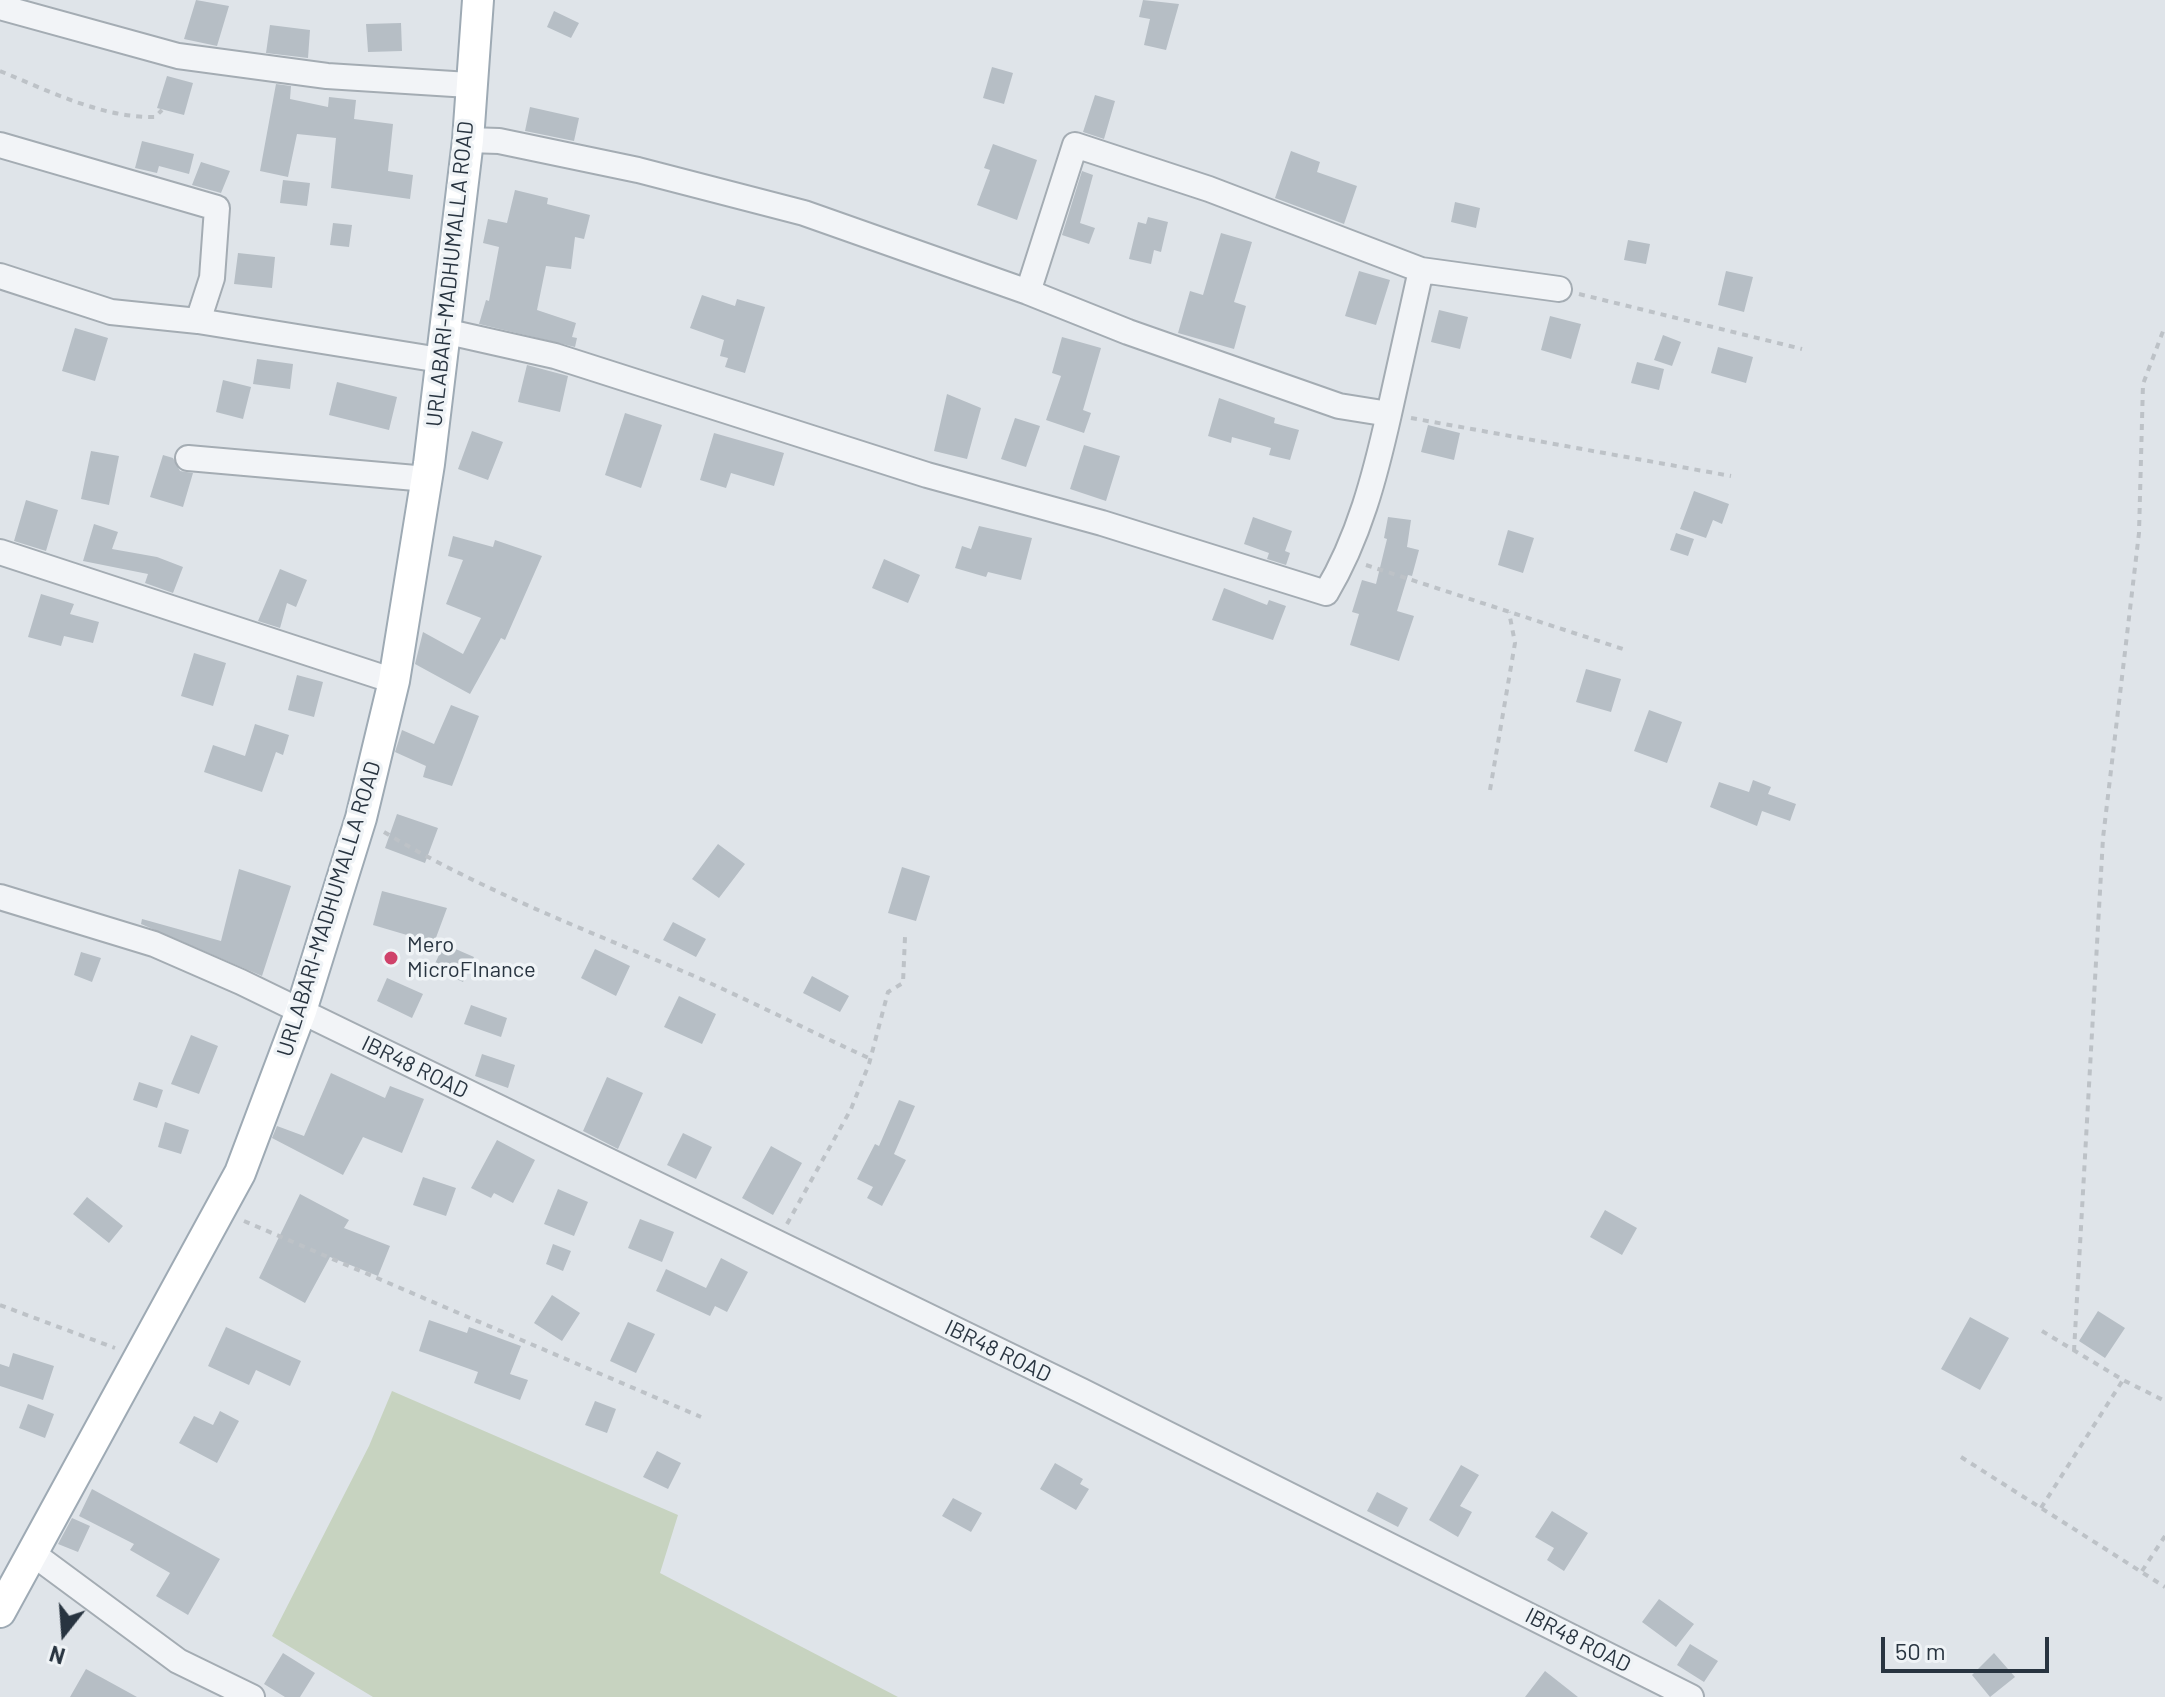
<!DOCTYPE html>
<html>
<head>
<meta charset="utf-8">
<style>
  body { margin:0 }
  #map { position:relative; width:2165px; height:1697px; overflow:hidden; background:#dfe4e9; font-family:Barlow,sans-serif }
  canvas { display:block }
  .north { position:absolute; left:24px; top:1593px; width:80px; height:80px; -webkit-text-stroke:6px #eff3f6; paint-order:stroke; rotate:197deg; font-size:22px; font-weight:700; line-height:32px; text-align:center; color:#283440 }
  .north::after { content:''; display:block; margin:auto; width:28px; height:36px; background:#283440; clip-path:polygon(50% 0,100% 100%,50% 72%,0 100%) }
  .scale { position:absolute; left:1881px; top:1637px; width:168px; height:36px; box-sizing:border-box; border:4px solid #283440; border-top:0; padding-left:10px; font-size:24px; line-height:28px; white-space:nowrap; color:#283440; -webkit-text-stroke:6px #eff3f6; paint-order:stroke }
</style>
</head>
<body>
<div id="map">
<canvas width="2165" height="1697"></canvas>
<div class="north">N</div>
<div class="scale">50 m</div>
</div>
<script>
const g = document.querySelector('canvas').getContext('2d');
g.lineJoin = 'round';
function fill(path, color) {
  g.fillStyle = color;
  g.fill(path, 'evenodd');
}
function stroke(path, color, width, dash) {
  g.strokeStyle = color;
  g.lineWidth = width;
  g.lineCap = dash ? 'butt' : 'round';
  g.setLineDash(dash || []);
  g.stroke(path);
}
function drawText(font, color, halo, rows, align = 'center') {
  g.font = font + ' Barlow,sans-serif';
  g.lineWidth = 7;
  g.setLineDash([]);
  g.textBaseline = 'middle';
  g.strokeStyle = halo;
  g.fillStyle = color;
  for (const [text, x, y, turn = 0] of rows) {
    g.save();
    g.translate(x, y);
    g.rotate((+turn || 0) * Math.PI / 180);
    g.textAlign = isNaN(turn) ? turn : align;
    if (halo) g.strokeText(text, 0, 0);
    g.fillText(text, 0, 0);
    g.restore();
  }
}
const green = new Path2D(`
  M 392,1391 L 678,1515 L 660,1573 L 898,1697 L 373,1697 L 272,1636 L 369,1446 Z`);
const building = new Path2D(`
  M 196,0 L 229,6 L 217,46 L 184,39 Z
  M 1143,0 L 1179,4 L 1166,50 L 1144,45 L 1150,19 L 1139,17 Z
  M 554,11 L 579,23 L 571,38 L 547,27 Z
  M 401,23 L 402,51 L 368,52 L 366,24 Z
  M 270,25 L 310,30 L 308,58 L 266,53 Z
  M 992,67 L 1013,73 L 1004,104 L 983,98 Z
  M 167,76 L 193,83 L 184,115 L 157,108 Z
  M 276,84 L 291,86 L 290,99 L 328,107 L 329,97 L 356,100 L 354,119 L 393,124 L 388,171 L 413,175 L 410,199 L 331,188 L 336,138 L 297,134 L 288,177 L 260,171 Z
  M 1095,95 L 1115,101 L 1104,139 L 1083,132 Z
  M 530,107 L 579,118 L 574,141 L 525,131 Z
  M 142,141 L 194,154 L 189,174 L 159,166 L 157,173 L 135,168 Z
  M 993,144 L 1037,160 L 1017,220 L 977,205 L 990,170 L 984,168 Z
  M 1291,151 L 1320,162 L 1317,172 L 1357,186 L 1344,224 L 1275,198 Z
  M 201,162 L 230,171 L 221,193 L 192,185 Z
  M 1082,171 L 1093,175 L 1080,223 L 1095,228 L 1089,244 L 1062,235 Z
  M 283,180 L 310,183 L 307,206 L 280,203 Z
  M 515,190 L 548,198 L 547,204 L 590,215 L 584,239 L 575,237 L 571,269 L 546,266 L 537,310 L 576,323 L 572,337 L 577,338 L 575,347 L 479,324 L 486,300 L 489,301 L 499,247 L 483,243 L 488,219 L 507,223 Z
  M 1455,202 L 1480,208 L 1476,228 L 1451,222 Z
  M 1148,217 L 1168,222 L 1161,252 L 1154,250 L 1151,264 L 1129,259 L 1138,222 L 1146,224 Z
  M 333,223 L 352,225 L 349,247 L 330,245 Z
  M 1221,233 L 1252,242 L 1234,302 L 1246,306 L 1234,349 L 1178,333 L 1190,291 L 1203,295 Z
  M 1628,240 L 1650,244 L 1646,264 L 1624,260 Z
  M 238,253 L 275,257 L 272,288 L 234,284 Z
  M 1359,271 L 1390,280 L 1376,325 L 1345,316 Z
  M 1726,271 L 1753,277 L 1744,312 L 1718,305 Z
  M 702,295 L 735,306 L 737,299 L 765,307 L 745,373 L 725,367 L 728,358 L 720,356 L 724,340 L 690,328 Z
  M 1439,310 L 1468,317 L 1460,349 L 1431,342 Z
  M 1550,316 L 1581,324 L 1571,359 L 1541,350 Z
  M 75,328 L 108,338 L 95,381 L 62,371 Z
  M 1663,335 L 1681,342 L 1672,366 L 1654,360 Z
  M 1062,337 L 1101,348 L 1083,410 L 1091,413 L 1084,433 L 1046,420 L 1061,376 L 1052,373 Z
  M 1718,347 L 1753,357 L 1746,383 L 1711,373 Z
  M 257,359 L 293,364 L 290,389 L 253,384 Z
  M 1637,362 L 1664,369 L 1659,390 L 1631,383 Z
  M 527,365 L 568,376 L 560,412 L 518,402 Z
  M 223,380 L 251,387 L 243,419 L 216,412 Z
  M 337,382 L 397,397 L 389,430 L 329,415 Z
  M 947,394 L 981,408 L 967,459 L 934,451 Z
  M 1219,398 L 1275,418 L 1274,423 L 1299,430 L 1290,460 L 1269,455 L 1271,448 L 1232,437 L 1231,443 L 1208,436 Z
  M 625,413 L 662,425 L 641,488 L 605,475 Z
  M 1015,418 L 1040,426 L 1026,467 L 1001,459 Z
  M 1428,425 L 1460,433 L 1454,460 L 1421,452 Z
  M 472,431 L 503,442 L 488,480 L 458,469 Z
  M 714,433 L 784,453 L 774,486 L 731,473 L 726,488 L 700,480 Z
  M 1084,445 L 1120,456 L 1106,501 L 1070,489 Z
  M 91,451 L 119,456 L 109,505 L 81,499 Z
  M 163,455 L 173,458 L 180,471 L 193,473 L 183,507 L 150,497 Z
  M 1694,491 L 1729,504 L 1722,524 L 1713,520 L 1706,538 L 1680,529 Z
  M 26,500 L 58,510 L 46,551 L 14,541 Z
  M 1253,517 L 1292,531 L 1285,551 L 1290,553 L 1286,565 L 1267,559 L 1269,553 L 1244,544 Z
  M 1388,517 L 1411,520 L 1407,547 L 1419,550 L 1412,576 L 1408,575 L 1397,611 L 1414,616 L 1399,661 L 1350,645 L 1359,614 L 1352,612 L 1362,580 L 1376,584 L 1387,539 L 1384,538 Z
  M 94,524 L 118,532 L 112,549 L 157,557 L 183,567 L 173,593 L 145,583 L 148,574 L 83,561 Z
  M 979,526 L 1032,538 L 1021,580 L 988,572 L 986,577 L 955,568 L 962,546 L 971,549 Z
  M 1508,530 L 1534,538 L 1523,573 L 1498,565 Z
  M 1676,533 L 1694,539 L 1688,556 L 1670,550 Z
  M 453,536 L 493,547 L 495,540 L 542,556 L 505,640 L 501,638 L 470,694 L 415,664 L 423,632 L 463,654 L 481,618 L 446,604 L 463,560 L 448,556 Z
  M 884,559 L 920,575 L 908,603 L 872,588 Z
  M 280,569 L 307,580 L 296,607 L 287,603 L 280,628 L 258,621 Z
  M 1224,588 L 1267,605 L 1269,600 L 1286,606 L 1273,640 L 1212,620 Z
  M 41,594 L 74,604 L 70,614 L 99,622 L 93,643 L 64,636 L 61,646 L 28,637 Z
  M 194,653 L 226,663 L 213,706 L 181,696 Z
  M 1586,669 L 1621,679 L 1611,712 L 1576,702 Z
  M 297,675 L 323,682 L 314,717 L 288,710 Z
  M 451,705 L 479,716 L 452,786 L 423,777 L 426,766 L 395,752 L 402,730 L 434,744 Z
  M 1649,710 L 1682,722 L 1667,763 L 1634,751 Z
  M 255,724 L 289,735 L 283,755 L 276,752 L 262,792 L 204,772 L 213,745 L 245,756 Z
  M 1753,780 L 1771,787 L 1768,794 L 1796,804 L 1790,821 L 1762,811 L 1757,826 L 1710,807 L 1719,782 L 1749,792 Z
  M 397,814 L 438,828 L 425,863 L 385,848 Z
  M 718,844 L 745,864 L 719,898 L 692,879 Z
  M 902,867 L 930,876 L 916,921 L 888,913 Z
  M 239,869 L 291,886 L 262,976 L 141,924 L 142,919 L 221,941 Z
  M 382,891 L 447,908 L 434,943 L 373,925 Z
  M 673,922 L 706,939 L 696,957 L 663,940 Z
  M 444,944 L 474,957 L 463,982 L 433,968 Z
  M 595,949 L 630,966 L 616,996 L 581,978 Z
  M 81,952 L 101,958 L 92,982 L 74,975 Z
  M 812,976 L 849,996 L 840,1012 L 803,993 Z
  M 387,978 L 423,994 L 412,1018 L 377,1001 Z
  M 679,996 L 716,1014 L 702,1044 L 664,1027 Z
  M 471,1005 L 507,1018 L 501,1037 L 464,1024 Z
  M 191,1035 L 218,1046 L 199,1094 L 171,1084 Z
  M 482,1054 L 515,1065 L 508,1088 L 475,1076 Z
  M 331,1073 L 385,1098 L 390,1086 L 424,1099 L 402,1153 L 363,1137 L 343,1175 L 272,1138 L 277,1126 L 304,1136 Z
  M 607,1077 L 643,1093 L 618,1149 L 583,1131 Z
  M 139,1082 L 163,1090 L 157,1108 L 133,1100 Z
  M 899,1100 L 915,1106 L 894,1154 L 906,1160 L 882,1206 L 867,1198 L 873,1187 L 857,1179 L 875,1144 L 879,1146 Z
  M 165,1122 L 189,1130 L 181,1154 L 158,1147 Z
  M 683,1133 L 712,1147 L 696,1179 L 667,1165 Z
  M 497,1140 L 535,1160 L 513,1203 L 494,1193 L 491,1198 L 471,1188 Z
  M 771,1146 L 802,1163 L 773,1215 L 742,1198 Z
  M 423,1177 L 456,1188 L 446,1216 L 413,1205 Z
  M 558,1189 L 588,1202 L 574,1236 L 544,1224 Z
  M 300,1194 L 349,1220 L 344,1228 L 390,1246 L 378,1276 L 330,1257 L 305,1303 L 259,1278 Z
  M 87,1197 L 123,1226 L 109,1243 L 73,1214 Z
  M 1605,1210 L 1637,1228 L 1622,1255 L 1590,1237 Z
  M 640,1219 L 674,1232 L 662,1262 L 628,1248 Z
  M 553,1244 L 571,1251 L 563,1271 L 546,1264 Z
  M 721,1258 L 748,1272 L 727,1312 L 715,1306 L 710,1316 L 656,1291 L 666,1269 L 706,1288 Z
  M 552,1295 L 580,1313 L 562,1341 L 534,1323 Z
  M 2098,1311 L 2125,1328 L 2105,1358 L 2079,1341 Z
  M 1970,1317 L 2009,1338 L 1980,1390 L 1941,1369 Z
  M 429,1320 L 467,1333 L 469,1327 L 521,1346 L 510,1374 L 528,1380 L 520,1400 L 474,1383 L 478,1372 L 419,1351 Z
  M 628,1322 L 655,1334 L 636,1373 L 610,1361 Z
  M 226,1327 L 301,1361 L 290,1386 L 256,1370 L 249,1385 L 208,1366 Z
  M 13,1353 L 54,1366 L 43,1400 L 0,1386 L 0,1364 L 9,1367 Z
  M 595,1401 L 616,1409 L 607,1433 L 585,1425 Z
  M 28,1404 L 54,1414 L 45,1438 L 19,1428 Z
  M 220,1411 L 239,1421 L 217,1463 L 179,1443 L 194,1416 L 213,1425 Z
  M 657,1451 L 681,1463 L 668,1489 L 643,1477 Z
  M 1055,1463 L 1083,1479 L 1080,1484 L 1089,1489 L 1076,1510 L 1040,1489 Z
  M 1461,1465 L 1479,1475 L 1460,1506 L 1472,1512 L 1458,1537 L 1429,1520 Z
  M 92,1489 L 220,1559 L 188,1615 L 156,1596 L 170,1573 L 130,1550 L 134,1544 L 79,1516 Z
  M 1377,1492 L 1408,1508 L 1398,1527 L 1367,1511 Z
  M 953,1498 L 982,1513 L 971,1532 L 942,1516 Z
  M 1552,1511 L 1588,1533 L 1564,1571 L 1547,1560 L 1554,1548 L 1535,1537 Z
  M 72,1518 L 90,1526 L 78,1552 L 58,1544 Z
  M 1659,1599 L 1694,1624 L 1676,1647 L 1642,1622 Z
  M 1690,1644 L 1718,1661 L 1704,1682 L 1677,1665 Z
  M 283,1653 L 315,1673 L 300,1697 L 285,1697 L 264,1684 Z
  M 1994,1653 L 2015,1677 L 1990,1697 L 1972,1675 Z
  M 86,1669 L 137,1697 L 70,1697 Z
  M 1545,1671 L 1578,1697 L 1525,1697 Z`);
const path = new Path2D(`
  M 0,71 C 49,91 102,118 155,117 L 162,110
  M 1579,294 L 1802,349
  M 1411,418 L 1731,476
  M 1366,565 L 1626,650
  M 1490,790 L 1515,643 L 1509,612
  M 384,832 C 482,891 589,931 694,976 C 753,1002 811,1032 871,1059
  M 244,1221 L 701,1417
  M 787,1224 L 851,1109 L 869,1064 L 888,992 L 903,983 L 905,937
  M 0,1305 L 115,1348
  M 2042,1331 L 2123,1380 L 2165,1401
  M 2074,1351 L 2103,838 L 2139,533 L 2143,384 L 2165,326
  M 1961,1457 L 2165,1587
  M 2041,1508 L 2123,1380
  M 2142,1571 L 2165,1536`);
const minor = new Path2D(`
  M 0,7 L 178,56 L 327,76 L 469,85
  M 468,140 L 499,141 L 638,170 L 804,213 L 1028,292 L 1075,145 L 1209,189 L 1421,270 L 1559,289
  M 0,145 L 217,208 L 212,278 L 198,321 L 111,312 L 0,276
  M 1028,292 L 1128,332 L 1339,406 L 1389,414 L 1421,270
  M 198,321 L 440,360
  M 444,331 L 555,356 L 927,475 L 1102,523 L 1326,593 C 1359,538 1375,476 1389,414
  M 188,458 L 427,479
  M 0,552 L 394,681
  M 0,897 L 154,944 L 241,982 L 1082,1391 L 1691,1697
  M 32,1553 L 178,1661 L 252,1697`);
const major = new Path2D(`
  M 0,1612 L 240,1173 L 301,1011 L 361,818 L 394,681 L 429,464 L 468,140 L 478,0`);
const markers = [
  [391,958,8,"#cf426a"]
];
const streetNames = [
  ["URLABARI-MADHUMALLA ROAD",450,274,-84],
  ["URLABARI-MADHUMALLA ROAD",329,909,-73],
  ["IBR48 ROAD",415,1067,26],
  ["IBR48 ROAD",998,1351,26],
  ["IBR48 ROAD",1578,1640,27]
];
const poiNames = [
  ["Mero",407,945],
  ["MicroFInance",407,970]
];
fill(green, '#c7d3c0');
fill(building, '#b6bec5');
stroke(minor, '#a4acb3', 28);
stroke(major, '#9eaab4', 34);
stroke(path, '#bdc2c7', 4, [6, 6]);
stroke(minor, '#f2f4f7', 24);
stroke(major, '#fff', 30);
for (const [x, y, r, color] of markers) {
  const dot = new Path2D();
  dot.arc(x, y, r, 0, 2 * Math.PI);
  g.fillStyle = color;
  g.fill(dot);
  stroke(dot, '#eff3f6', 3);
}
drawText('22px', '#283440', '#eff3f6', streetNames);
drawText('22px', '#283440', '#eff3f6', poiNames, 'left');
</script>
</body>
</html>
